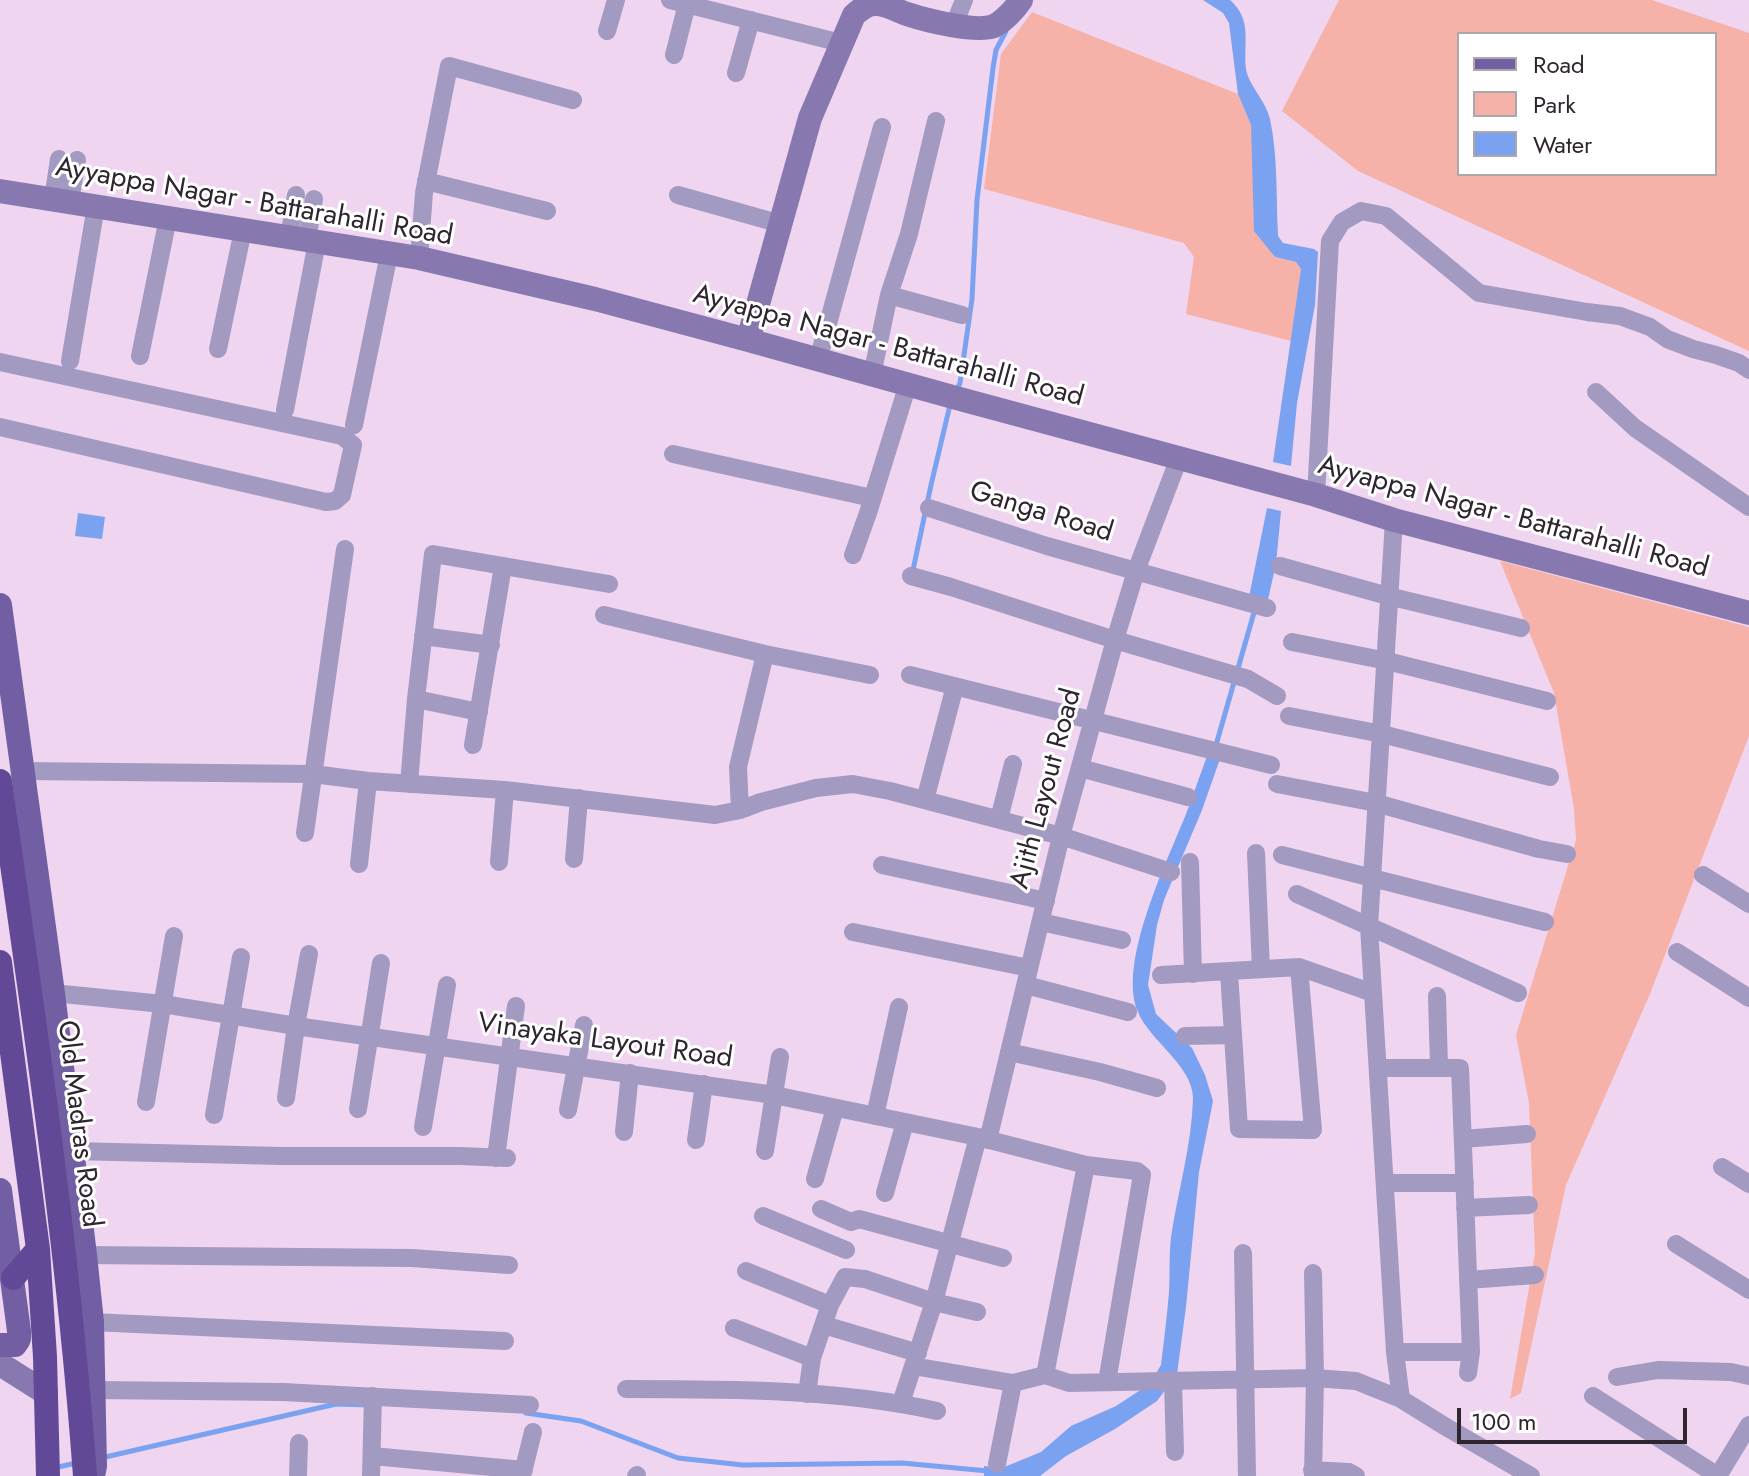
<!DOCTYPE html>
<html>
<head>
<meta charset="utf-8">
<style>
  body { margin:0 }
  #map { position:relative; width:1749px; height:1476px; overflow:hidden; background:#efd5ef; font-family:Jost,sans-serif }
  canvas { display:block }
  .legend { position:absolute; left:1457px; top:32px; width:260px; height:144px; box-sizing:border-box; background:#fff; border:2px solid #aba8ab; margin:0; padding:10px 14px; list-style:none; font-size:24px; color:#2e252e }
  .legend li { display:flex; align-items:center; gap:16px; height:40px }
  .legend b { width:40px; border:2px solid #aba8ab }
  .scale { position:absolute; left:1457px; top:1408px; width:230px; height:36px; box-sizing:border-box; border:4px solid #2e252e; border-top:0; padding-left:10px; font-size:24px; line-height:28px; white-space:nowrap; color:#2e252e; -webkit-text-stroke:6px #fff; paint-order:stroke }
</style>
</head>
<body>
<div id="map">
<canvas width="1749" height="1476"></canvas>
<ul class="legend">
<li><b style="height:10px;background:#725fa3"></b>Road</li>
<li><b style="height:22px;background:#f6b2a8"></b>Park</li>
<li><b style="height:22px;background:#7ba1f1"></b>Water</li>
</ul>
<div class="scale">100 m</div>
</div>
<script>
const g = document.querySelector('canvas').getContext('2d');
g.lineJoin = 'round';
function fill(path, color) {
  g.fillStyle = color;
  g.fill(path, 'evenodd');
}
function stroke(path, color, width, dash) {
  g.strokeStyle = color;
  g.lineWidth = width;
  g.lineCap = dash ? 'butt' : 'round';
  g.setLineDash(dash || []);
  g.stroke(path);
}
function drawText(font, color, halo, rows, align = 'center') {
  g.font = font + ' Jost,sans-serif';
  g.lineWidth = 6;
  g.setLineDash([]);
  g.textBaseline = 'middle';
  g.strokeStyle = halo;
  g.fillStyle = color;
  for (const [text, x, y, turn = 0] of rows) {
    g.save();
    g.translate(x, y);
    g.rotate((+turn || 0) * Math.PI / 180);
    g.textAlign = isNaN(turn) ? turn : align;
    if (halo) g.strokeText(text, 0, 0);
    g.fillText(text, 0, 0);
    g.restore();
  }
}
const green = new Path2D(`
  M 1339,0 L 1652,0 L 1749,33 L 1749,351 L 1358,171 L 1282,111 ZM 1715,34 L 1715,174 L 1459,174 L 1459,34 Z
  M 1032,12 L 1238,94 L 1251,125 L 1254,156 L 1274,257 L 1296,262 L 1301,269 L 1291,341 L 1186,314 L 1194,257 L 1184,243 L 984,189 L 1001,54 Z
  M 1500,561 L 1749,627 L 1749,736 L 1650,994 L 1566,1185 L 1521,1393 L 1510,1399 L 1535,1253 L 1529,1103 L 1516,1035 L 1576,840 L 1574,809 L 1554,693 Z`);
const water = new Path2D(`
  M 1203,0 L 1230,0 C 1253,20 1243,43 1246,69 C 1249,86 1266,101 1270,119 C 1278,156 1276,197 1278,236 L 1283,243 L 1314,249 L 1318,252 L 1315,305 L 1297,403 L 1291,466 L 1273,462 L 1301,269 L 1296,262 L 1275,257 L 1254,231 L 1251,125 L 1238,94 L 1229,23 L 1223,13 Z
  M 1267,508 L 1281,511 L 1276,564 L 1267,604 L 1249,597 Z
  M 78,513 L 105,517 L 102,539 L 75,536 Z
  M 1209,751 L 1221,756 L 1202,810 L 1164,900 L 1157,925 L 1148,985 L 1156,1014 L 1192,1048 L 1205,1075 L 1213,1101 L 1199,1172 L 1186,1307 L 1177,1374 L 1155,1375 L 1161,1365 C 1164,1340 1167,1316 1169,1292 C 1170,1274 1169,1255 1171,1237 C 1178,1191 1192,1144 1193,1098 C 1193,1066 1149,1040 1138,1012 C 1117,963 1167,862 1186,814 C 1194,793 1201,772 1209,751 Z
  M 1168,1386 L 1157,1401 L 1115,1429 L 1066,1456 L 1040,1476 L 984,1476 L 984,1466 L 1002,1468 L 1041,1452 L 1071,1426 L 1116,1406 L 1145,1387 Z`);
const stream = new Path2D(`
  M 956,392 L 960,383 L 972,299 L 977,200 L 993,68 L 996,50 L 1006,31
  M 913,570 L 931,485 L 950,405
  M 1216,745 L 1255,609
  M 526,1413 L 581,1421 L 678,1458 L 743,1465 L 902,1463 L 988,1471
  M 101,1458 L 336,1404 L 369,1405
  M 54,1468 L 76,1463`);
const street = new Path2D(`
  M 670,0 L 841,43
  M 954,25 L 964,0
  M 607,31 L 616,0
  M 674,55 L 687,4
  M 736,73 L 751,20
  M 426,181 L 547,211
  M 678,195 L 781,224
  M 53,199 L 59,159
  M 70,202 L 77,160
  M 289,237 L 296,195
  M 307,240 L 314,199
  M 419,258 L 424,193 L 449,66 L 573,100
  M 889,295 L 962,315
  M 218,349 L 243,230
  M 140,356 L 168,218
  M 818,360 L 882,127
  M 70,361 L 96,206
  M 0,362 L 342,436 L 353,445 L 342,495 L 335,501 L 326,502 L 0,427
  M 872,375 L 889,295 L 909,234 L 936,121
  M 1596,392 L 1635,428 L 1749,507
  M 285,410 L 317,242
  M 354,425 L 389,254
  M 673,454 L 872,498
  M 1316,495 L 1330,241 L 1342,222 L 1361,211 L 1386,216 L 1479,293 L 1587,312 L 1620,316 L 1650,327 L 1667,339 L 1693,349 L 1716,355 L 1739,363 L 1749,370
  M 929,508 L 1047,546 L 1267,608
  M 853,555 L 868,513 L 908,384
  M 1280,566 L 1388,596 L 1521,628
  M 911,576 L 951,587 L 1115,640 L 1248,679 L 1277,696
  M 604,615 L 765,654 L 738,767 L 740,810
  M 423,636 L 491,645
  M 1292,642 L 1387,661 L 1547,701
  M 765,654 L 870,675
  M 910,675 L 1271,765
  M 416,699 L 479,712
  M 1289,716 L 1382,734 L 1550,777
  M 473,745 L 503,566
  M 1080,768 L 1188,797
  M 22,771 L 313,774 L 368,781 L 505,790 L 715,815 L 740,810 L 761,802 L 816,788 L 853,784 L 890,791 L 1061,836 L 1171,872
  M 409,784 L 416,699 L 433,554 L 609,584
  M 1277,784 L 1376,803 L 1539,849 L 1567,854
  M 925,800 L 955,686
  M 999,819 L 1013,764
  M 305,833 L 345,549
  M 1256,853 L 1261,969
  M 1282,855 L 1545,922
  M 574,859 L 579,798
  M 499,862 L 505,790
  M 1190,862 L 1193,974
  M 359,864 L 368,781
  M 882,865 L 1046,901
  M 1703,875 L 1749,904
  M 1297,894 L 1518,993
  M 1041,922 L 1122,940
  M 853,932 L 1029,968
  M 1677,952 L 1749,998
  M 1229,972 L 1239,1129 L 1313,1130 L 1299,967
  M 1161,975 L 1299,967 L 1373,993
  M 1026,985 L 1128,1012
  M 53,993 L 163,1004 L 296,1026 L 774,1095 L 978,1137 L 1086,1165 L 1137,1171 L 1142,1175 L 1107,1382
  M 1437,996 L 1439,1067
  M 1185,1036 L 1233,1035
  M 1009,1052 L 1100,1072 L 1157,1088
  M 1378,1068 L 1460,1068 L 1471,1352 L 1468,1373
  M 286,1098 L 296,1026 L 309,954
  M 146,1102 L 174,936
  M 358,1109 L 381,963
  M 568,1110 L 584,1025
  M 214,1115 L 241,957
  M 875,1116 L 899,1007
  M 423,1127 L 447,985
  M 624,1132 L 630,1073
  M 1463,1139 L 1527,1134
  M 696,1140 L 704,1084
  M 988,1140 L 1061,836 L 1115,640 L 1136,571 L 1179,458
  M 72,1151 L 282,1156 L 460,1156 L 507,1158
  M 765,1151 L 780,1057
  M 496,1158 L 516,1006
  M 1722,1167 L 1749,1184
  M 815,1179 L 835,1108
  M 1385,1183 L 1465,1183
  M 885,1193 L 905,1122
  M 1465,1208 L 1529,1205
  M 821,1209 L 851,1222 L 859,1219 L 1003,1258
  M 763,1216 L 846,1250
  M 1676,1244 L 1749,1290
  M 1243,1253 L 1247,1476
  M 85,1255 L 412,1258 L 509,1265
  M 746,1271 L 830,1305
  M 1313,1273 L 1315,1378 L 1356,1381 L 1401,1399 L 1395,1352 L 1369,927 L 1394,520
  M 1468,1280 L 1535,1275
  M 92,1322 L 505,1341
  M 824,1325 L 918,1353
  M 734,1328 L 812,1358
  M 1395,1352 L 1471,1352
  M 913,1366 L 1013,1383
  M 1045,1375 L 1069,1383 L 1315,1378 L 1313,1476
  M 1617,1377 L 1658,1370 L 1731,1372 L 1749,1376
  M 1173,1382 L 1175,1452
  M 626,1389 C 727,1389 838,1389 937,1411
  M 94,1390 L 283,1392 L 530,1405
  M 807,1394 L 812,1358 L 830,1305 L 845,1277 L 865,1279 L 934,1302 L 977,1312
  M 1593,1396 L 1718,1476 L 1749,1425
  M 1401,1399 L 1446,1427 L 1531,1476
  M 901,1403 L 934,1302 L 978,1137
  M 372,1456 L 524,1470
  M 997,1464 L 1013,1383 L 1045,1375 L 1086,1165
  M 1312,1470 L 1349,1472 L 1356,1476
  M 298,1476 L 299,1443
  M 371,1476 L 373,1396
  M 522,1476 L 533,1432
  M 636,1476 L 637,1475`);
const secondary = new Path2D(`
  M 0,191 L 419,258 L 595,299 L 748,340 L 960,399 L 1316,495 L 1394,520 L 1749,613
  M 748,340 L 810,118 L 854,15 C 861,9 868,3 876,4 C 886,4 898,11 907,14 C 925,20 976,33 994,26 C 1004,21 1015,9 1021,0
  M 0,1364 L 46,1393`);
const primary = new Path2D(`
  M 0,605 L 53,993 L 85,1255 L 92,1322 L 95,1466 L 93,1476
  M 0,1190 L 19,1331 L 19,1339 L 15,1345 L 0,1345`);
const highway = new Path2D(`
  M 0,781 C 33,1012 68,1243 85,1476
  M 0,962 L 38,1249 L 45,1357 L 48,1476
  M 13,1278 L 38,1249`);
const streetNames = [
  ["Ayyappa Nagar - Battarahalli Road",254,203,10],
  ["Ayyappa Nagar - Battarahalli Road",888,347,15],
  ["Ganga Road",1041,513,17],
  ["Ayyappa Nagar - Battarahalli Road",1513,518,15],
  ["Ajith Layout Road",1047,789,-75],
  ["Vinayaka Layout Road",605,1042,8],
  ["Old Madras Road",78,1124,83]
];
fill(green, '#f6b2a8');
fill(water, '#7ba1f1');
stroke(stream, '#7ba1f1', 5);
stroke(street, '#a39ac1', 18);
stroke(secondary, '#8778b0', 24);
stroke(primary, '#725fa3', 24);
stroke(highway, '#614998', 24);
drawText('28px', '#2e252e', '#fff', streetNames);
</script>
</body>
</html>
